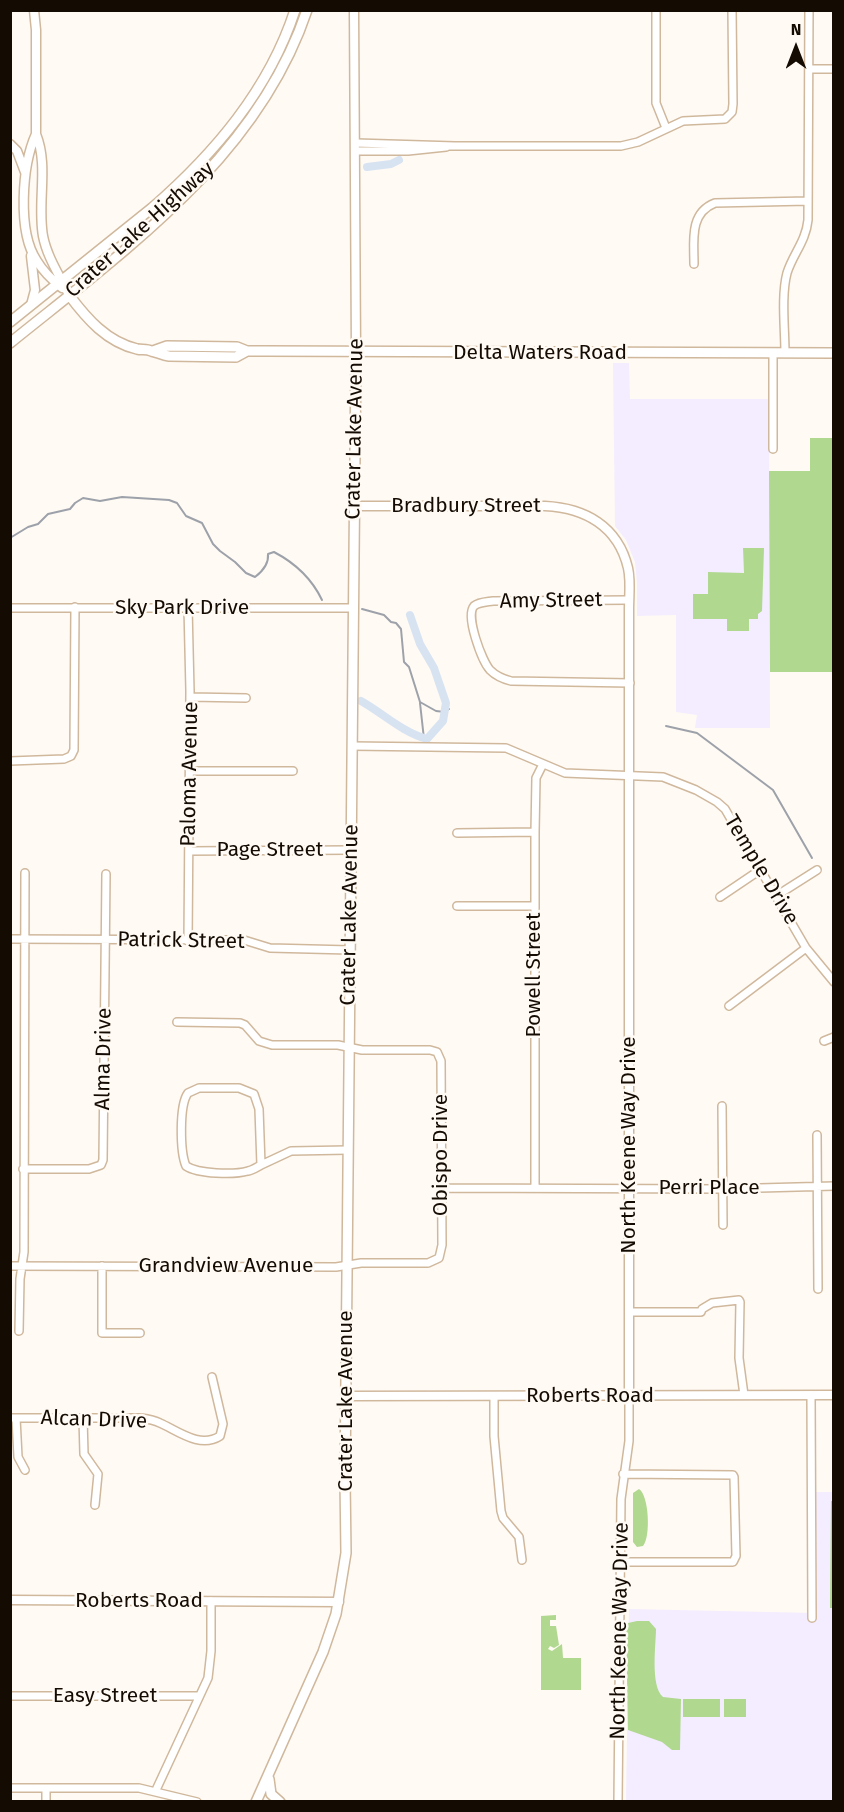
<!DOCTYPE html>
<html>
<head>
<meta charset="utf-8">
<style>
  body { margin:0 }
  #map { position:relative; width:844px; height:1812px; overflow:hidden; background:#fffaf4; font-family:"Fira Sans",sans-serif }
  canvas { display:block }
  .frame { position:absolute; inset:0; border:12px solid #140b03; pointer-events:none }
  .north { position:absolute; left:766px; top:18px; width:60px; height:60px; -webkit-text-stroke:4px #fffaf4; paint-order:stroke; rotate:0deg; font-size:16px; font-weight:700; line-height:24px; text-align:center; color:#140b03 }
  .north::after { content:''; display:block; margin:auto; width:21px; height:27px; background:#140b03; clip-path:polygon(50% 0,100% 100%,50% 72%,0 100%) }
</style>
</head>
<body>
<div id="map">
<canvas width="844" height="1812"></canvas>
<div class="frame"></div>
<div class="north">N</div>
</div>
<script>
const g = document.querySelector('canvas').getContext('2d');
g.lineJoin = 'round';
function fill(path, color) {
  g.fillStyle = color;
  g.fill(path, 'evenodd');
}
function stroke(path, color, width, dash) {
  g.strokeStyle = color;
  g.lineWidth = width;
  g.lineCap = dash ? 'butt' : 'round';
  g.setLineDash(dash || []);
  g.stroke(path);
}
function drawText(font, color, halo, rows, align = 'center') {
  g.font = font + ' "Fira Sans",sans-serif';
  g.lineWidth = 5;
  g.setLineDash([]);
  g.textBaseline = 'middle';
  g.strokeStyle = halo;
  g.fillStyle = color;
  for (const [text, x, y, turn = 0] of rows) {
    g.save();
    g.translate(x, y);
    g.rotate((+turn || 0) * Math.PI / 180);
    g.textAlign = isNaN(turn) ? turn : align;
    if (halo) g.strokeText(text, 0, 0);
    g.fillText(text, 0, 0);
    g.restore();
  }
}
const education = new Path2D(`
  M 613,363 L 629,363 L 630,399 L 769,399 L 770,728 L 695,728 L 697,715 L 676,712 L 676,615 L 637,616 L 637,583 L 635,562 L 626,540 L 615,526 Z
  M 815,1492 L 833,1492 L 833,1801 L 626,1802 L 629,1609 L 814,1613 Z`);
const green = new Path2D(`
  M 810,438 L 833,438 L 833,672 L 770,672 L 769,471 L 810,471 Z
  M 743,548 L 764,548 L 762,611 L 758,614 L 758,619 L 749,619 L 749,631 L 727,631 L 727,619 L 693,619 L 693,594 L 708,594 L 708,572 L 744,573 Z
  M 639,1489 C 649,1495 651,1537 643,1546 L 637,1547 L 633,1542 L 633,1493 Z
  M 831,1501 L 834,1501 L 833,1608 L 830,1608 Z
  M 556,1615 L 556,1620 L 550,1620 L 550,1626 L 556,1626 L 559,1645 L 554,1648 L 550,1646 L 548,1649 L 552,1651 L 562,1644 L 563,1658 L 581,1658 L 581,1690 L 541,1690 L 541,1616 Z
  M 637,1621 L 649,1621 L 656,1629 C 656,1644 650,1686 663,1697 L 681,1699 L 680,1750 L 672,1750 L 662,1742 L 628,1730 L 626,1628 L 628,1623 Z
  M 683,1699 L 720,1699 L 720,1717 L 683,1717 Z
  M 724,1699 L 746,1699 L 746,1717 L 724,1717 Z`);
const stream = new Path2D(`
  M 10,538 L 28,527 L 38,524 L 48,514 L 70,509 L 75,503 L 83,498 L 100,501 L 122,497 L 169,500 L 177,503 L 186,516 L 202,523 L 213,544 L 220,551 L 235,562 L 246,573 L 255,577 C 263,571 269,564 268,554 L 274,552 C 295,563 312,579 322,600
  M 362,609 L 384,615 L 391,622 L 396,623 L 401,629 L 404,662 L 409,667 L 420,702 L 436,711 L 445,712 L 449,709
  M 420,703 L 424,739
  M 666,726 L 697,733 L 773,790 L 812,858
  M 833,867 L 834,867`);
const canal = new Path2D(`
  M 367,167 L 391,164 L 399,160
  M 361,701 C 384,714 402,732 427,739 L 443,721 L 446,703 L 434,668 L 420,644 L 410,615`);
const minor = new Path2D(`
  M 656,10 L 656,103 L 666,128
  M 809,69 L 834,69
  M 356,143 L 455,146 L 621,146 L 638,142 L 683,121 L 725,119 L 732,112 L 733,104 L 732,10
  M 356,151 L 408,151 L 446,147
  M 694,264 C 694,241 689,213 715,203 L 808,201
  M 785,353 C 785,329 781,296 787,273 C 793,254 806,241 808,220 L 809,10
  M 773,449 L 773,353
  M 629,600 L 493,601 C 487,602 479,602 474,606 C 465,616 482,661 490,670 C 496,676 503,679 511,681 L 630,683
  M 188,607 L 190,691 L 188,941
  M 10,608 L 353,608
  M 190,697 L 246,698
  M 352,746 L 506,748 L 565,773 L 663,777 L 696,790 L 717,802 L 725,809 L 806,948 L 834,982
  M 10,761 L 64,759 L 71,756 L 74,750 L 75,607
  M 190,771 L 293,771
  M 457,833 L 535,832
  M 189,851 L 351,850
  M 776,896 L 817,870
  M 720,897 L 760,870
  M 457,906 L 534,906
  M 10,939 L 244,940 L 270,948 L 350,950
  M 729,1006 L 806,948
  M 824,1041 L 834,1037
  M 199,1088 L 239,1088 L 254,1094 L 259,1109 L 261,1165 C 257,1167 253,1170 248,1171 C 234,1175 198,1174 186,1166 C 180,1152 179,1105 188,1093 Z
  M 722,1106 L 723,1225
  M 817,1135 L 818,1289
  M 261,1165 L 291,1151 L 348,1150
  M 23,1169 L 89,1169 L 101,1165 L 103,1160 L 106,874
  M 441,1188 L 723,1189 L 834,1186
  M 535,1188 L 535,832 L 536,778 L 543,764
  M 10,1266 L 336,1267 L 361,1263 L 428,1263 L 439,1258 L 442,1245 L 441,1061 L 437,1052 L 430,1050 L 362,1050 L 338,1045 L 272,1045 L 259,1041 L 245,1025 L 240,1023 L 177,1022
  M 102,1266 L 102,1333 L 140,1333
  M 629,1312 L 701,1312 L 702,1309 L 712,1303 L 739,1300 L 740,1302 L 739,1358 L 744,1395
  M 19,1331 L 20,1279 L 24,1252 L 25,873
  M 811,1395 L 812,1618
  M 494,1396 L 494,1436 L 501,1511 L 503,1518 L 519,1537 L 522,1560
  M 10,1418 L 141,1418 C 148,1419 154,1420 160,1423 C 178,1431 200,1449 220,1436 L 223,1424 L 212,1377
  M 16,1418 L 18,1457 L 25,1470
  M 83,1418 L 84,1454 L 98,1474 L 95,1505
  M 621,1562 L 733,1562 L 736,1556 L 734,1477 L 733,1475 L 623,1474
  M 10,1696 L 199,1696
  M 10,1788 L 139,1788 L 197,1802
  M 46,1788 L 46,1802
  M 156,1790 L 208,1678 L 211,1651 L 211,1601
  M 618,1802 L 621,1499 L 629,1441 L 629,1395`);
const tertiary = new Path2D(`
  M 34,10 L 36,30 L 36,134 C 49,166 37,202 43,236 C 47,257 60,276 69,295
  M 354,10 L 356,352
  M 36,134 C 22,165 17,232 37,261 C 43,271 52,280 62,288
  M 10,144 L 17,151 L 25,172
  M 31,305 L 35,290 L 31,256
  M 354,506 L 545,506 C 585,508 618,526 628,568 C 631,581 629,596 629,610 L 629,1395
  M 346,1396 L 834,1395
  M 10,1600 L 339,1602`);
const secondary = new Path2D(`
  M 69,295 C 87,319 107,342 137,349 C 142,350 147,349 151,351 C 157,352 162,355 169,356 L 236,357 L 247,351
  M 10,322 L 152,208 C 214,154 269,90 295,10
  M 10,343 C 125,250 258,157 307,10
  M 153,351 L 167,346 L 237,347 L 247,351 L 265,351 L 834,353
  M 269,1779 L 271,1794 L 280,1802
  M 256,1802 L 323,1652 L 336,1614 L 346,1553 L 345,1480 L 356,352`);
const streetNames = [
  ["Crater Lake Highway",140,230,-42],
  ["Delta Waters Road",540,353],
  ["Crater Lake Avenue",355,429,-89],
  ["Bradbury Street",466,506],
  ["Amy Street",551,601,-1],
  ["Sky Park Drive",182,608],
  ["Paloma Avenue",190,774,-89],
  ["Page Street",270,850],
  ["Temple Drive",761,870,59],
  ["Crater Lake Avenue",350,915,-89],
  ["Patrick Street",181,941,1],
  ["Powell Street",534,975,-90],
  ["Alma Drive",104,1059,-89],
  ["North Keene Way Drive",629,1145,-90],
  ["Obispo Drive",441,1155,-90],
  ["Perri Place",709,1188],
  ["Grandview Avenue",226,1266],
  ["Roberts Road",590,1396],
  ["Crater Lake Avenue",346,1401,-90],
  ["Alcan Drive",94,1420,2],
  ["Roberts Road",139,1601],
  ["North Keene Way Drive",620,1631,-89],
  ["Easy Street",105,1696]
];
fill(education, '#f3edff');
fill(green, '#b0d88f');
stroke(stream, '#9da2aa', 2);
stroke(canal, '#d8e3f2', 8);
stroke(minor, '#d0b89d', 10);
stroke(tertiary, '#d0b89d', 11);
stroke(secondary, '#d0b89d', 12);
stroke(minor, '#fff', 7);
stroke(tertiary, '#fff', 8);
stroke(secondary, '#fff', 9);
drawText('21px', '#140b03', '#fffaf4', streetNames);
</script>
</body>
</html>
